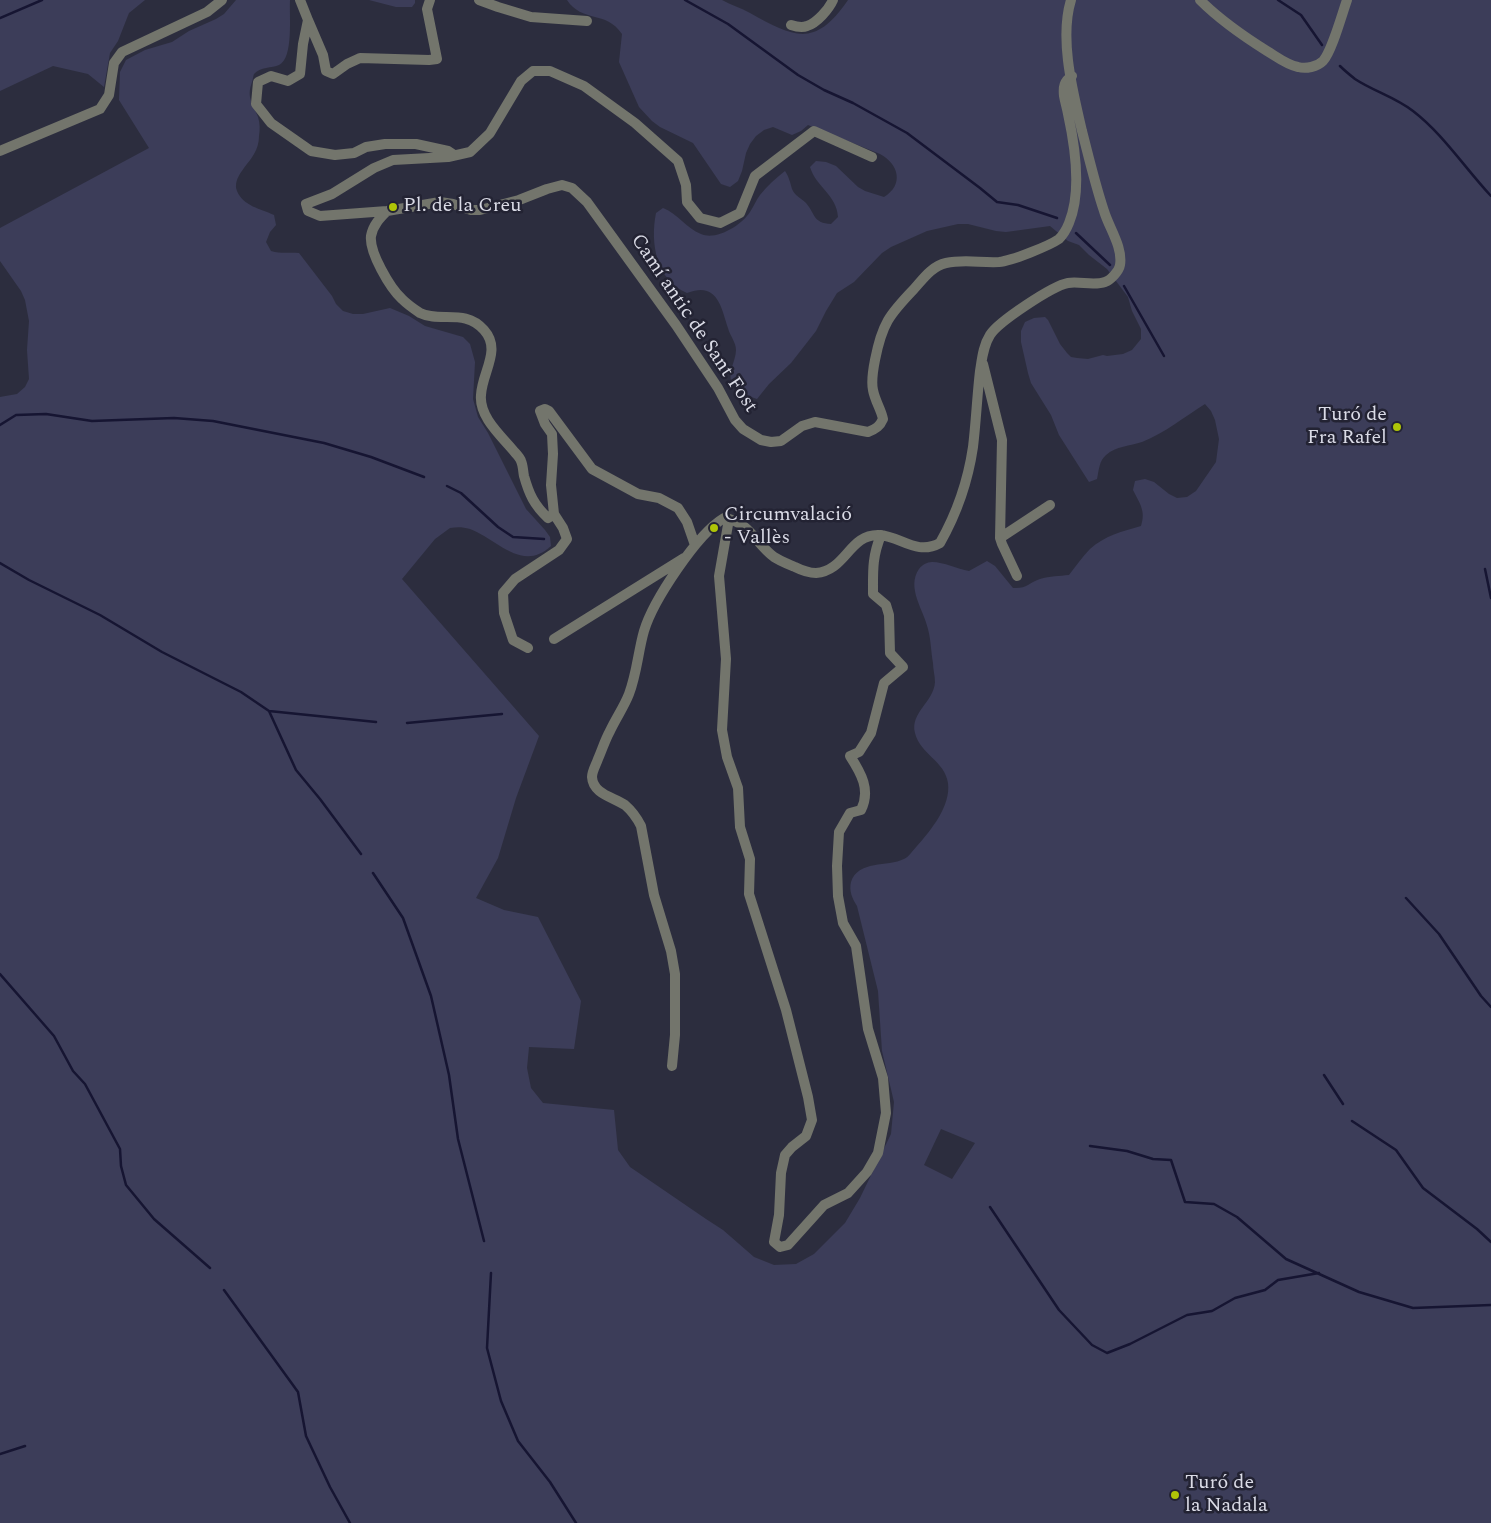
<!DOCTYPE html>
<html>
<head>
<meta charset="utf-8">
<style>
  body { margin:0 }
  canvas { display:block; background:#2c2d3e }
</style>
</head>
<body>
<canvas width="1491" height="1523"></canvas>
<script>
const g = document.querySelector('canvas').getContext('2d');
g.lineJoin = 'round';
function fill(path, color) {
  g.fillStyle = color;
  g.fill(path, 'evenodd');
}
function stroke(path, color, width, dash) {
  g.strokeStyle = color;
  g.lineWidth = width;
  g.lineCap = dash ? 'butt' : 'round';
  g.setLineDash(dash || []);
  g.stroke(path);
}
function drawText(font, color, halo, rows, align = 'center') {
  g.font = font + ' Spectral,serif';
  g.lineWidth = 5;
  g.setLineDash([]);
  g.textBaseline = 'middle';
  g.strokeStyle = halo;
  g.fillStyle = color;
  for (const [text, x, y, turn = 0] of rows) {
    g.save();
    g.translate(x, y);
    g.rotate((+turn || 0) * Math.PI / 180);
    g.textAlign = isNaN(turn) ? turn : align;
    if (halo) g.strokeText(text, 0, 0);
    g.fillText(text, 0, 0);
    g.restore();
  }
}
const green = new Path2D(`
  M 0,0 L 145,0 L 129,13 L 127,18 L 118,41 L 110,53 L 104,87 L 88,74 L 53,66 L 0,91 Z
  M 236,0 L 290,0 C 289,15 294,58 279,65 C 272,68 260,67 254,74 C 253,76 253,79 252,82 C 246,98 253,103 258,117 C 260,123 260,130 259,136 C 259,143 257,149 254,154 C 248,165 232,178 237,191 C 243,206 261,209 274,215 L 276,225 L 270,232 L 266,242 L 271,251 C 281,254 289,252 299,253 L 332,296 L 336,304 L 343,311 L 353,314 L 363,314 L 390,308 L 409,316 L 425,326 L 463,337 L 470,344 L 475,362 L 473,399 L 478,417 L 488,433 L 526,509 L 545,530 L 550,537 L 551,546 C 522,573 497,539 470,529 C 463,527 457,527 450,528 L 435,539 L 402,579 L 539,736 L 516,798 L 498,858 L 476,898 L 504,910 L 538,917 L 581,1001 L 574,1049 L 529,1047 L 527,1068 L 531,1088 L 543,1103 L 614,1110 L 618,1150 L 630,1167 L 706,1219 L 723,1230 L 754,1257 L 774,1265 L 796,1264 L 814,1254 L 845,1223 L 860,1198 L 891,1134 L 894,1102 L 882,1051 L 878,991 L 857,906 C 852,898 849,891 851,882 C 858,860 888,867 904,859 C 909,857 913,850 917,846 C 931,830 951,806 948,783 C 945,761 920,754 915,733 C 910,712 934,702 935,682 C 935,676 933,669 933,663 C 931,652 931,640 928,629 C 924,610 906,588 919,569 C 922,565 927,562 932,562 C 944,562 957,569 969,571 L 987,561 L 995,566 L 1013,588 C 1027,589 1028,583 1040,579 C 1050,576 1060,576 1069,575 C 1076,566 1082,557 1090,549 C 1104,536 1123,531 1141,526 C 1146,511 1140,504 1133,490 L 1135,481 L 1145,479 L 1154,482 L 1169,494 L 1177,498 L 1187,497 L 1196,491 L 1216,462 L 1219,439 L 1215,420 L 1211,411 L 1205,404 C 1184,417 1165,433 1142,442 C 1130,446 1116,446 1106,455 C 1099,461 1099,470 1097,479 L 1089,482 L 1059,435 L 1051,415 L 1031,383 L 1028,373 L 1021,342 L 1021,331 L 1025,322 L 1034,318 L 1045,317 L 1048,320 L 1060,344 L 1067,353 L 1071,357 L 1077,358 L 1088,359 L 1103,355 L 1107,356 L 1123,354 L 1132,350 L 1141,339 L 1141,329 L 1132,311 L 1128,297 L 1107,269 L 1089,255 L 1079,245 L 1068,241 L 1050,226 L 1006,232 L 996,231 L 968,224 L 958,224 L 927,231 L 891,247 L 882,253 L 854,282 L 837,293 L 826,311 L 816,331 L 791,363 L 769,384 L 757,399 C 748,396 736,393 732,383 C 727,372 736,361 736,350 C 736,342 730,336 728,328 C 721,306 717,281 687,293 C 656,280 650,243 656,213 L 663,208 C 678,214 686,228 701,234 C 716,241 742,225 750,212 C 754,206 756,200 760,195 C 767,186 776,178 785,171 C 789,177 790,182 792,189 C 795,196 801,198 806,203 C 816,215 813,223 831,224 L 838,217 C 837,195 816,187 810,167 L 816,161 L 826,162 L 836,166 L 858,187 L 865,191 L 884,197 C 904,185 899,164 880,154 L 808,125 L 801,131 L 792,135 L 773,127 L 764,130 L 756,136 L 750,144 L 746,153 L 742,171 L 738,181 L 730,187 L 721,184 L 693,143 L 660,127 L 652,121 L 639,107 L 619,62 L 622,34 C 606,10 582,23 567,0 L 722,0 C 731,5 741,8 750,13 C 795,38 815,48 848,0 L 1491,0 L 1491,1523 L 0,1523 L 0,397 L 17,394 L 25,387 L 29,379 L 27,350 L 29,321 L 25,300 L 21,291 L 0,261 L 0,228 L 149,148 L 119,100 L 120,72 L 126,60 L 145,50 L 172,42 L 189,31 L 216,19 L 224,14 ZM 941,1129 L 975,1143 L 952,1179 L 924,1165 Z
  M 369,0 L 415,0 L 415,3 L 412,7 L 396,7 Z`);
const stream = new Path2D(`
  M 685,0 L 728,24 L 798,75 L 824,90 L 853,103 L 907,133 L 980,188 L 997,202 L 1018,205 L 1057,218
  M 1278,0 L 1301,15 L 1322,45
  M 0,18 L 42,0
  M 1340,66 C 1345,71 1350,75 1355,79 C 1373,91 1395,97 1413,111 C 1443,134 1464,167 1491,196
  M 1076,233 L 1110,265
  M 1124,286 L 1164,356
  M 0,425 L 16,415 L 46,414 L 92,421 L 174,418 L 213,421 L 324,443 L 371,457 L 424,477
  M 447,486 L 461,493 L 498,527 L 513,537 L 544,539
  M 0,563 L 29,580 L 100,615 L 162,652 L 241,692 L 269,711 L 296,770 L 320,799 L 361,854
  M 1485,569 L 1491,598
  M 269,711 L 376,722
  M 407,723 L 502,714
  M 373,873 L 403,918 L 431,996 L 449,1075 L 458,1139 L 484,1241
  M 1406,898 L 1439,934 L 1481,996 L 1491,1007
  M 0,974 L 54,1036 L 73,1071 L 85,1084 L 120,1149 L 121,1166 L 126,1185 L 154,1219 L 210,1268
  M 1324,1075 L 1343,1104
  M 1352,1121 L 1396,1150 L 1423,1188 L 1477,1229 L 1491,1242
  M 1090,1146 L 1127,1151 L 1153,1159 L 1171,1160 L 1185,1202 L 1214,1204 L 1237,1217 L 1286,1259 L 1359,1292 L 1413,1308 L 1491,1305
  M 990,1207 L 1059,1310 L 1092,1345 L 1107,1353 L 1130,1344 L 1187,1315 L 1212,1311 L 1235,1298 L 1265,1290 L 1278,1280 L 1319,1273
  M 491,1273 L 487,1348 L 501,1401 L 518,1441 L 550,1482 L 576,1523
  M 224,1290 L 298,1392 L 306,1436 L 330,1487 L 350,1523
  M 0,1454 L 25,1446`);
const minor = new Path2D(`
  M 300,0 L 308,20 L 303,44 L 300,74 L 288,81 L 271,76 L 258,82 L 256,104 L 271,123 L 311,151 L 335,155 L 354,153 L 366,147 L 385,144 L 416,144 L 448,151 L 454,155
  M 479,0 L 498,7 L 531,17 L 587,21
  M 1200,0 C 1220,20 1243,36 1267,51 C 1277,57 1287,65 1298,67 C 1306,69 1317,67 1323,61 C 1332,51 1342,14 1347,0
  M 308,20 L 323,55 L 326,71 L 333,74 L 347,64 L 360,58 L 429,60 L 437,59 L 427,9 L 430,0
  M 791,25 C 797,27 802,28 807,26 C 817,23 829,9 833,0
  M 0,151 L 100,109 L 109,95 L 114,63 L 122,52 L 207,12 L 222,0
  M 872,157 L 814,131 L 755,176 L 740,213 L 720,223 L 700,218 L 687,202 L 686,185 L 678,161 L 635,123 L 584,86 L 550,71 L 533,71 L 521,81 L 490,133 L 470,152 L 448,157 L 393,160 L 374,168 L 332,194 L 306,204 L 308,211 L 320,216 L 387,211 L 440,202 L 453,204 L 471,210 L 480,210 L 519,200 L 547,189 L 562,185 L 572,188 L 587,202 L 676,325 L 718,388 L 735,420 L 743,429 L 761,440 L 771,442 L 781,441 L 802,426 L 815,422 L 868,432 C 876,429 880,426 883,419 C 881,409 875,401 873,390 C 871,381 873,370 875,360 C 882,324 889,315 914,289 C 923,279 932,266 946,263 C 964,259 981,263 999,262 C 1011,261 1049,246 1059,239 C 1063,235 1067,228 1069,223 C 1082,192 1075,146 1068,114 C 1067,108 1065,102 1064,96 C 1063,87 1064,81 1072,76
  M 387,211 C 380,218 373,225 371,236 C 369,252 390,288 402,299 C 407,304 414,309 420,313 C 440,323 465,308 484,330 C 502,350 482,372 481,395 C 479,416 499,434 512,449 C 515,453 520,457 521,461 C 523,465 523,471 524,476 C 529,494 534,505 548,518 L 554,514 L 551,485 L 553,454 L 552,434 L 545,424 L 540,411 L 545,409 L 549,411 L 592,469 L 638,494 L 659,498 L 678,508 L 687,522 L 695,545
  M 983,364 L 1002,440 L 1000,538 L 1002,544 L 1017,576
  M 729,519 L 719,576 L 726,659 L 722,730 L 727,757 L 738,788 L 740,827 L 750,859 L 749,894 L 786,1010 L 808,1097 L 812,1120 L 806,1136 L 792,1147 L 785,1155 L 781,1173 L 779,1215 L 774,1242 L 780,1247 L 788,1245 L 824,1205 L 848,1193 L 867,1172 L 878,1153 L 886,1113 L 883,1078 L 868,1029 L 856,946 L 843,923 L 838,896 L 837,866 L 839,832 L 850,813 L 861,810 C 871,790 861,773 850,756 L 859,752 L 871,733 L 884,683 L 903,667 L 890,653 L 889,615 L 886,605 L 873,594 C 873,571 872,557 881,535
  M 1000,538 L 1050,505
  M 554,639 L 684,558
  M 528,648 L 513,640 L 504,613 L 503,593 L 515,579 L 559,550 L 567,539 L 563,528 L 554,514
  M 672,1066 L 675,1035 L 675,974 L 671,951 L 654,895 L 641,826 C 637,818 632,811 625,805 C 613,797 593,794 592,777 C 592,771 596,765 598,759 C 602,750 605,740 610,731 C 616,718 624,707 629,694 C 637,673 638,652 644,631 C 653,601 697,534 724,518 C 750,522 755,543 774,557 C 780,561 788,564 795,567 C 801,570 809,573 816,573 C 846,571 849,534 879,535 C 901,536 916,556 940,543 C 957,513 968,481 973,447 C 976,422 977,397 980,371 C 982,359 983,346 990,335 C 998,322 1052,286 1068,283 C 1079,281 1094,286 1105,282 C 1111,280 1119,271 1120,265 C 1123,247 1109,228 1104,211 C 1095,184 1089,158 1082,131 C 1073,92 1059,39 1071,0`);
const markers = [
  [393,207,5,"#afc507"],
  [1397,427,5,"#afc507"],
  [714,528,5,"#afc507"],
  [1175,1495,5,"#afc507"]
];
const poiNames = [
  ["Pl. de la Creu",403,207],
  ["Turó de",1387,416,"right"],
  ["Fra Rafel",1387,439,"right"],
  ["Circumvalació",724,516],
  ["- Vallès",724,539],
  ["Turó de",1185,1484],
  ["la Nadala",1185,1507]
];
const streetNames = [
  ["Camí antic de Sant Fost",693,324,56]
];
fill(green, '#3c3d59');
stroke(stream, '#161532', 2.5);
stroke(minor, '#73756c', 10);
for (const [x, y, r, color] of markers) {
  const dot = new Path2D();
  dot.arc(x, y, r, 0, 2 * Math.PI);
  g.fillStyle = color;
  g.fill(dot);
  stroke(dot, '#232333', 2);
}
drawText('20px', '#dadbe6', '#232333', poiNames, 'left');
drawText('20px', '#dadbe6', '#232333', streetNames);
</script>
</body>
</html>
